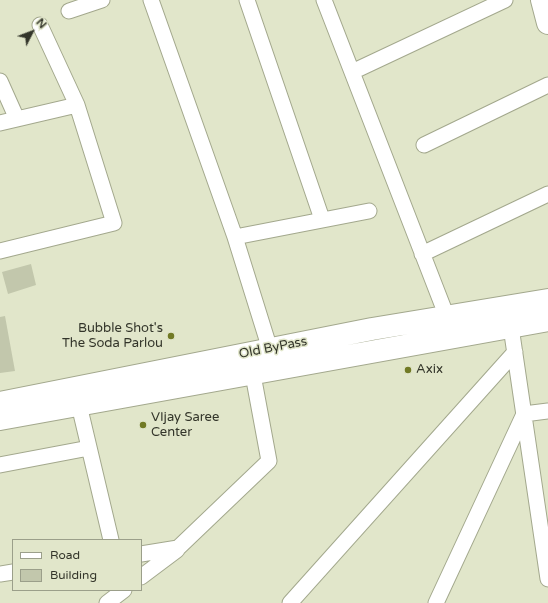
<!DOCTYPE html>
<html>
<head>
<meta charset="utf-8">
<style>
  body { margin:0 }
  #map { position:relative; width:548px; height:603px; overflow:hidden; background:#e1e6ca; font-family:"Varela Round",sans-serif }
  canvas { display:block }
  .legend { position:absolute; left:12px; top:539px; width:130px; height:52px; box-sizing:border-box; background:#e1e6ca; border:1px solid #9b9f8a; margin:0; padding:5px 7px; list-style:none; font-size:12px; color:#33352a }
  .legend li { display:flex; align-items:center; gap:8px; height:20px }
  .legend b { width:20px; border:1px solid #9b9f8a }
  .north { position:absolute; left:12px; top:12px; width:40px; height:40px; -webkit-text-stroke:3px #e1e6ca; paint-order:stroke; rotate:48deg; font-size:11px; font-weight:700; line-height:16px; text-align:center; color:#33352a }
  .north::after { content:''; display:block; margin:auto; width:14px; height:18px; background:#33352a; clip-path:polygon(50% 0,100% 100%,50% 72%,0 100%) }
</style>
</head>
<body>
<div id="map">
<canvas width="548" height="603"></canvas>
<ul class="legend">
<li><b style="height:5px;background:#fff"></b>Road</li>
<li><b style="height:11px;background:#c2c7ac"></b>Building</li>
</ul>
<div class="north">N</div>
</div>
<script>
const g = document.querySelector('canvas').getContext('2d');
g.lineJoin = 'round';
function fill(path, color) {
  g.fillStyle = color;
  g.fill(path, 'evenodd');
}
function stroke(path, color, width, dash) {
  g.strokeStyle = color;
  g.lineWidth = width;
  g.lineCap = dash ? 'butt' : 'round';
  g.setLineDash(dash || []);
  g.stroke(path);
}
function drawText(font, color, halo, rows, align = 'center') {
  g.font = font + ' "Varela Round",sans-serif';
  g.lineWidth = 3;
  g.setLineDash([]);
  g.textBaseline = 'middle';
  g.strokeStyle = halo;
  g.fillStyle = color;
  for (const [text, x, y, turn = 0] of rows) {
    g.save();
    g.translate(x, y);
    g.rotate((+turn || 0) * Math.PI / 180);
    g.textAlign = isNaN(turn) ? turn : align;
    if (halo) g.strokeText(text, 0, 0);
    g.fillText(text, 0, 0);
    g.restore();
  }
}
const building = new Path2D(`
  M 31,264 L 36,285 L 8,294 L 2,272 Z
  M 5,316 L 15,371 L 0,373 L 0,317 Z`);
const street = new Path2D(`
  M 151,0 L 235,237 L 273,359
  M 247,0 L 322,219
  M 324,0 L 447,317
  M 69,11 L 102,0
  M 352,72 L 505,0
  M 0,81 L 17,119
  M 0,123 L 77,105
  M 424,145 L 548,85
  M 235,237 L 369,211
  M 0,251 L 114,223 L 77,105 L 40,25
  M 422,254 L 548,194
  M 511,327 L 548,579
  M 79,405 L 111,540
  M 0,465 L 89,448
  M 141,554 L 178,548 L 269,461 L 251,364
  M 0,574 L 13,572
  M 141,577 L 177,550
  M 107,603 L 124,590
  M 290,603 L 515,352
  M 436,603 L 524,414 L 548,411`);
const secondary = new Path2D(`
  M 542,0 L 548,23`);
const primary = new Path2D(`
  M 0,403 L 372,329 L 548,300
  M 0,419 L 548,320`);
const markers = [
  [171,336,4,"#717a25"],
  [408,370,4,"#717a25"],
  [143,425,4,"#717a25"]
];
const poiNames = [
  ["Bubble Shot's",163,329,"right"],
  ["The Soda Parlou",163,344,"right"],
  ["Axix",416,370],
  ["VIjay Saree",151,418],
  ["Center",151,433]
];
const streetNames = [
  ["Old ByPass",273,348,-11]
];
fill(building, '#c2c7ac');
stroke(street, '#a3a88d', 17);
stroke(secondary, '#a3a88d', 24);
stroke(primary, '#a3a88d', 24);
stroke(street, '#fff', 15);
stroke(secondary, '#fff', 22);
stroke(primary, '#fff', 22);
for (const [x, y, r, color] of markers) {
  const dot = new Path2D();
  dot.arc(x, y, r, 0, 2 * Math.PI);
  g.fillStyle = color;
  g.fill(dot);
  stroke(dot, '#e1e6ca', 1.5);
}
drawText('13px', '#33352a', '#e1e6ca', poiNames, 'left');
drawText('13px', '#33352a', '#e1e6ca', streetNames);
</script>
</body>
</html>
